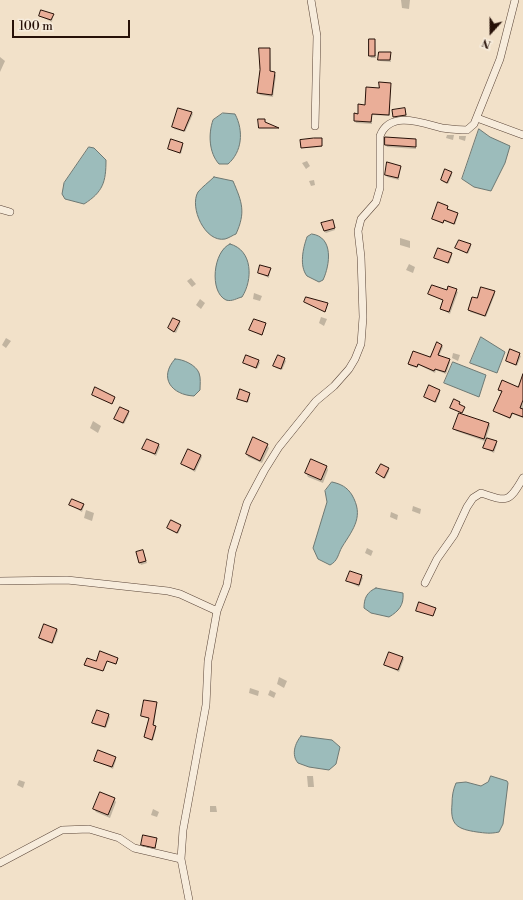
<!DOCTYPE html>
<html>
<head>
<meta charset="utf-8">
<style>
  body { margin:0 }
  #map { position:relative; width:523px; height:900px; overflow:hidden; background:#f2e1c9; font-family:"Libre Bodoni",serif }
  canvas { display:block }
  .north { position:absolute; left:471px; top:12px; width:40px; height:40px; -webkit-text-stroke:3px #f7ecdc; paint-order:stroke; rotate:201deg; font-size:11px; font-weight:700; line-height:16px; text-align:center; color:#271108 }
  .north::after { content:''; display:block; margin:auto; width:14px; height:18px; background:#271108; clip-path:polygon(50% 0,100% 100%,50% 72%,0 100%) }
  .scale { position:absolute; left:12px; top:20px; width:118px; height:18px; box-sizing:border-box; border:2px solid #271108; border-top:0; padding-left:5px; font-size:12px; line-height:14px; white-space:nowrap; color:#271108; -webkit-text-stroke:3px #f7ecdc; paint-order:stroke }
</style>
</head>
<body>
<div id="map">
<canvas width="523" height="900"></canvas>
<div class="north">N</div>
<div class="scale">100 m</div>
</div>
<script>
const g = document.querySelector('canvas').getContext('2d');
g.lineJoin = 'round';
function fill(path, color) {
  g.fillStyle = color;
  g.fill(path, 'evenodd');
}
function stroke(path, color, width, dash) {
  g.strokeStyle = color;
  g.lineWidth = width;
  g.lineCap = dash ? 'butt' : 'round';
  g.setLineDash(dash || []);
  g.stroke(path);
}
const water = new Path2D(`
  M 223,113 L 235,114 C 244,131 242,152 228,164 L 219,164 C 209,153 208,134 213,120 Z
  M 479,129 L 490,137 L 510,146 L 505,163 L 491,191 L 474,187 L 462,179 Z
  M 89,147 L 94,148 L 106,160 C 106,182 103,192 84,204 L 65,199 L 62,194 L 64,183 Z
  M 214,177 L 233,181 C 242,202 246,212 236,234 C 233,235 229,238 225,239 C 205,243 189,207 198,192 C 202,187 209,182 214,177 Z
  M 312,234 C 334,237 330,265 323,280 L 319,282 L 307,276 C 299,266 303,248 307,237 Z
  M 230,244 C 253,250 253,280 242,297 C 237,298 232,302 226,300 C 209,292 213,251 230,244 Z
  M 481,337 L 505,352 L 497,373 L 470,363 Z
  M 175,359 C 183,359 196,365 199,373 C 201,378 200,385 200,390 L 194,396 C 172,395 158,378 175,359 Z
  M 453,362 L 486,375 L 479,397 L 444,383 Z
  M 332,482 C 341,484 347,487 352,495 C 364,516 354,528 342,547 C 338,554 338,561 330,565 L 318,559 L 313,548 L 327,502 L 325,491 Z
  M 376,588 L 403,593 C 404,605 399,611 389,617 L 371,613 L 364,608 C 364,598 367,592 376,588 Z
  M 301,736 L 332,740 L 340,747 L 336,764 L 329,770 L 309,767 L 298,763 C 291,755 295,743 301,736 Z
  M 491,776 L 507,781 L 508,783 L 503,824 L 499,832 C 490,834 485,833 477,832 C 457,829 450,825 452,804 C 452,796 453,790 456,783 L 466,782 L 481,786 L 488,782 Z`);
const shadow = new Path2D(`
  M 401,0 L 410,0 L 409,9 L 402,8 Z
  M 53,15 L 52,22 L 40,16 Z
  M 375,40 L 376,58 L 371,58 L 370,56 Z
  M 270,49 L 271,72 L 276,75 L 273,97 L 260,95 L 258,93 Z
  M 390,53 L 391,62 L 380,61 L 379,59 Z
  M 0,57 L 5,61 L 0,72 Z
  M 390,84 L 390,116 L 372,115 L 372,124 L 356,123 L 355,121 L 358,115 L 380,89 Z
  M 405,109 L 407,117 L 395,119 L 393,111 Z
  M 192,113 L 193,114 L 185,132 L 174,129 L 173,127 Z
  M 447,135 L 454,135 L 453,140 L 446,138 Z
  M 459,136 L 466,136 L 465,141 L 459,139 Z
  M 322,140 L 322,147 L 302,148 L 301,141 Z
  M 416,140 L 416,149 L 387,147 L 386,145 Z
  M 182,144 L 183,146 L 181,154 L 169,149 Z
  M 307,161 L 310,166 L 306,169 L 302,163 Z
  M 400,166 L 399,180 L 387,177 L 386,175 Z
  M 451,173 L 452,175 L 448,184 L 443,182 L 442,180 Z
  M 314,180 L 315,185 L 311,186 L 309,181 Z
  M 448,207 L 448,211 L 458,215 L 455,225 L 444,221 L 443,224 L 433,219 Z
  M 333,223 L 335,230 L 326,233 L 324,231 Z
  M 400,238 L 410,241 L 410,248 L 400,245 Z
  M 470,245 L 471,247 L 468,254 L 457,248 Z
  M 451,254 L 452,256 L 449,264 L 436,258 Z
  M 409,264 L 415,267 L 413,273 L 406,270 Z
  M 270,269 L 269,278 L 259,273 Z
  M 191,278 L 196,284 L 192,287 L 187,281 Z
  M 449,287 L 458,292 L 450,314 L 441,309 L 444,301 L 430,294 L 447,292 Z
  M 494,292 L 495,294 L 486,317 L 470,312 L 469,310 L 478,300 Z
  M 254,293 L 262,296 L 260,301 L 253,299 Z
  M 200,299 L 205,303 L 201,309 L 196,305 Z
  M 321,317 L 327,319 L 324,326 L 319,323 Z
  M 179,322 L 180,324 L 176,333 L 170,330 L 169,328 Z
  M 265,324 L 262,336 L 251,330 Z
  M 6,338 L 11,341 L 6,348 L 2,345 Z
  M 442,345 L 443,347 L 439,356 L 450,362 L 446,374 L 436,370 L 435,373 L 419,365 L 417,368 L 410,366 L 409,364 L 431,358 Z
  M 511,351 L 521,356 L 517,366 L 507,361 Z
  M 453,353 L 460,355 L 458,361 L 452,358 Z
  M 284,359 L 286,361 L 282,370 L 276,368 L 274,366 Z
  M 259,361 L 260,363 L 257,369 L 244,363 Z
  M 523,377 L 523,418 L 513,414 L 510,419 L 495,412 L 494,411 L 502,392 L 499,390 L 518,388 Z
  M 439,391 L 440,393 L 436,403 L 425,397 Z
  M 249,393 L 250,395 L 248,403 L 238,398 Z
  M 93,395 L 114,397 L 115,399 L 112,404 Z
  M 128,412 L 129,414 L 124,424 L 117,421 L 116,419 Z
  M 93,421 L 101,426 L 98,433 L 90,428 Z
  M 489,423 L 490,426 L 486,438 L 497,444 L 494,453 L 486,449 L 487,442 L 456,431 L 454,428 Z
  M 159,445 L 160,447 L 156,456 L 144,449 Z
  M 267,445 L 269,448 L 262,463 L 248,457 L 247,454 Z
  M 201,455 L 202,457 L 195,472 L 182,464 Z
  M 327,467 L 328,470 L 323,483 L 308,477 L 306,473 Z
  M 388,469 L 389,471 L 385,479 L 377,473 Z
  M 70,505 L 83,505 L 84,506 L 82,512 Z
  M 413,506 L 421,509 L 420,514 L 412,511 Z
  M 86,510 L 94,513 L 92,521 L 84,518 Z
  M 391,512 L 398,515 L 397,520 L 390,517 Z
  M 180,525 L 181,527 L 178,534 L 168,528 Z
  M 367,548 L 373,551 L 371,556 L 365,553 Z
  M 144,553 L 147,563 L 141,565 L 140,563 Z
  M 361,576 L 363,578 L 359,587 L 347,581 Z
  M 57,629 L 58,631 L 53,644 L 41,640 L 40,638 Z
  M 402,657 L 404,659 L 399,672 L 385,665 Z
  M 118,658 L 116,665 L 107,661 L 104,671 L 86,665 Z
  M 279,677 L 287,681 L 284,688 L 277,684 Z
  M 250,688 L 259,691 L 258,696 L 249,693 Z
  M 270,690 L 276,693 L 274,698 L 268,695 Z
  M 157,703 L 154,726 L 156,729 L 153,741 L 145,737 L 150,719 L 142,716 Z
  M 109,715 L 110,717 L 106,728 L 95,725 L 93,723 Z
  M 115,758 L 116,760 L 113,769 L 95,760 Z
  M 307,776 L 313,776 L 314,787 L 308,787 Z
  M 19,780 L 25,782 L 23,788 L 17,785 Z
  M 114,799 L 116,802 L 110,818 L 96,812 L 94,809 Z
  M 210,806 L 216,806 L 217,812 L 210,812 Z
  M 153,809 L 159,812 L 157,817 L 151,815 Z
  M 156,839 L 156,849 L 143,846 L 142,844 Z`);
const building = new Path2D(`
  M 41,10 L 54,14 L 51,20 L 39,16 Z
  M 369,39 L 375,39 L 375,56 L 369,56 Z
  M 259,48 L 270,48 L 270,71 L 275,72 L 272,95 L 257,93 L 260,70 Z
  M 379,52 L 391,52 L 390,60 L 378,60 Z
  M 379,82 L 391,83 L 389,115 L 372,114 L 371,122 L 354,121 L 354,113 L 358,114 L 358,104 L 365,105 L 366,87 L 379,88 Z
  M 178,108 L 192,112 L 184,131 L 172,127 Z
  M 405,108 L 406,115 L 393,117 L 392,110 Z
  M 258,119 L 265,119 L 265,122 L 279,128 L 259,128 Z
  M 385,137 L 416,139 L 416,147 L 385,145 Z
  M 314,138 L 322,138 L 322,146 L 301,148 L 300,140 Z
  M 171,139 L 183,143 L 180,153 L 168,149 Z
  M 387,162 L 401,166 L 398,178 L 385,175 Z
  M 445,169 L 452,172 L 447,183 L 441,180 Z
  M 438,202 L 448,206 L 447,209 L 458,213 L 454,224 L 444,220 L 443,223 L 432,219 Z
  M 333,220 L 335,228 L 324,231 L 321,223 Z
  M 459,240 L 471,244 L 467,253 L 455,248 Z
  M 438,248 L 452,253 L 448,263 L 434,258 Z
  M 260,265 L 271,268 L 268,276 L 258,273 Z
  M 432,285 L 447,290 L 448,286 L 457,289 L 449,312 L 440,309 L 443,300 L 428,294 Z
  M 481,287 L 495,291 L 485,316 L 468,310 L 472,297 L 477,298 Z
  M 306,297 L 328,303 L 325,312 L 304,302 Z
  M 173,318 L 180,321 L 174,332 L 168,328 Z
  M 254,319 L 266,323 L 262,335 L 249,330 Z
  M 437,342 L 442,345 L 438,355 L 450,359 L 445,372 L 435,369 L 434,371 L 418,364 L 417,367 L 408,364 L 413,351 L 430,357 Z
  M 510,349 L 520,353 L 516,365 L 506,361 Z
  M 246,355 L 259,360 L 256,368 L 243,363 Z
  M 278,355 L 285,358 L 281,369 L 273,366 Z
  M 523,374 L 523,400 L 520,408 L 523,409 L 523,417 L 512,413 L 510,418 L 493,411 L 502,391 L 498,390 L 502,380 L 518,387 Z
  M 429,385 L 440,390 L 435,402 L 424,397 Z
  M 95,387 L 115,397 L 112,404 L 92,395 Z
  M 240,389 L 250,393 L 247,402 L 237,399 Z
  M 454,399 L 460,402 L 459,404 L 465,407 L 462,413 L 450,408 Z
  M 120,407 L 129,411 L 123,423 L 114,419 Z
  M 459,413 L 489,423 L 484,439 L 453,429 Z
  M 253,437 L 268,444 L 260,461 L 246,454 Z
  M 487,438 L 497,441 L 493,451 L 483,448 Z
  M 147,439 L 159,444 L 155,454 L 142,449 Z
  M 188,449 L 201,455 L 194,470 L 181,464 Z
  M 311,459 L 327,466 L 321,480 L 305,473 Z
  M 381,464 L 389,468 L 384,478 L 376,473 Z
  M 72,499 L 84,504 L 81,510 L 69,505 Z
  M 171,520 L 181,525 L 177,533 L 167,528 Z
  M 143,550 L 146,561 L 139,563 L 136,552 Z
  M 350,571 L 362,575 L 359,585 L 346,581 Z
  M 419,602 L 436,608 L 433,616 L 416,611 Z
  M 44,624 L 57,629 L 52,643 L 39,638 Z
  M 100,651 L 118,658 L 116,664 L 107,661 L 103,671 L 84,665 L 87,658 L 96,661 Z
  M 389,652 L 403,657 L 398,670 L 384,665 Z
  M 144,700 L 157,702 L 153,725 L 156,726 L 152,740 L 144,737 L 149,718 L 141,716 Z
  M 97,710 L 109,714 L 105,727 L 92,723 Z
  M 98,750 L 116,757 L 112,767 L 94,761 Z
  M 100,792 L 115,798 L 108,815 L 93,809 Z
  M 143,835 L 157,838 L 155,848 L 141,845 Z`);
const minor = new Path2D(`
  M 311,0 L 317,36 L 315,126
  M 477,118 L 523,135
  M 0,209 L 10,212
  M 0,581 L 67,580 L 168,591 L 180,594 L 217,611
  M 425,583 L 437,559 L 454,535 L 467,507 L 473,498 L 481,493 C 507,502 509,503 523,478
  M 0,863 L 62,830 L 89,829 L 119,838 L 134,848 L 181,859
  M 189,900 L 181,859 L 183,830 L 206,705 L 208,661 L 217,611 L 227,585 L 232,552 L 247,503 L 264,471 L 279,447 L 316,401 L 334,386 L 349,369 L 355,359 L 361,344 L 363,317 L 361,257 L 358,231 L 361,219 L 376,202 L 380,188 L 380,136 C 390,110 422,123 442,128 C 450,129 459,130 467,130 L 474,124 L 500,59 L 515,0`);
fill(water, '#9cbcbb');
stroke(water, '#6d7873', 1);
fill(shadow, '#0003');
fill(building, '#eaae98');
stroke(building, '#271108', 1);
stroke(minor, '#5a4538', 8);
stroke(minor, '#f7ecdc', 7);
</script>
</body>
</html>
